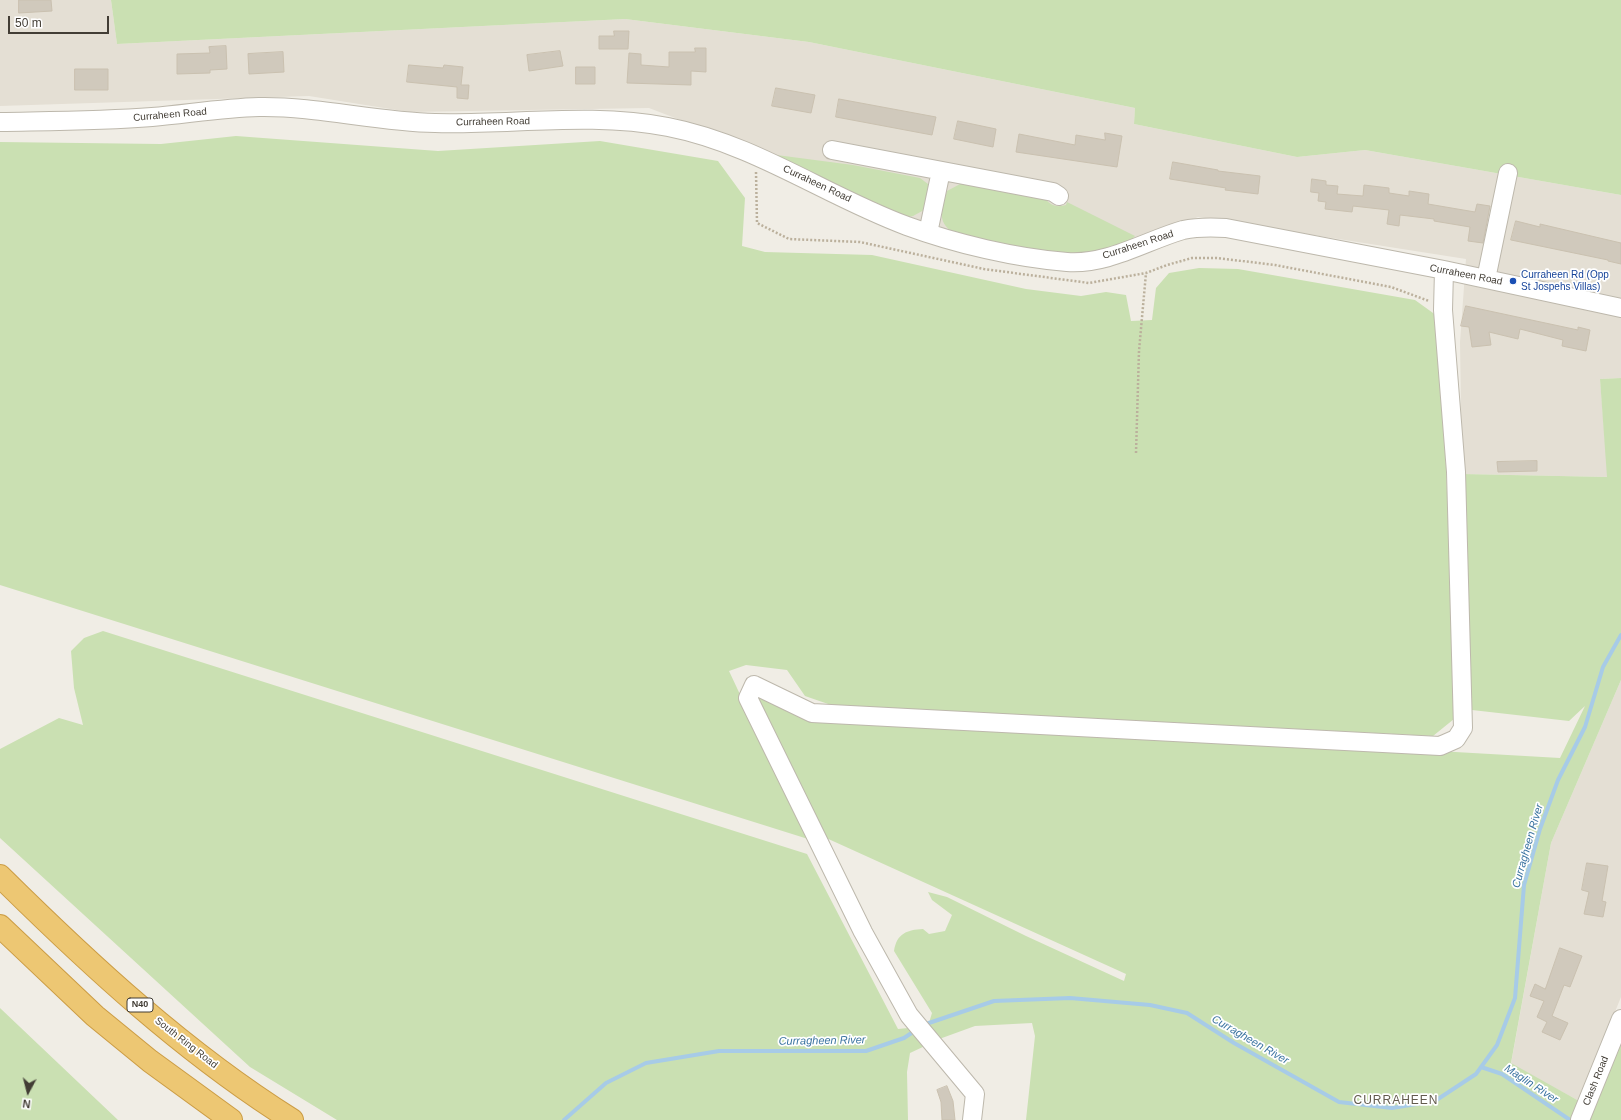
<!DOCTYPE html>
<html>
<head>
<meta charset="utf-8">
<style>
  body { margin:0 }
  #map { position:relative; width:1621px; height:1120px; overflow:hidden; background:#f0ede5; font-family:Helvetica,sans-serif }
  canvas { display:block }
  .north { position:absolute; left:8px; top:1072px; width:40px; height:40px; -webkit-text-stroke:3px #fff; paint-order:stroke; rotate:187deg; font-size:11px; font-weight:700; line-height:16px; text-align:center; color:#423d35 }
  .north::after { content:''; display:block; margin:auto; width:14px; height:18px; background:#423d35; clip-path:polygon(50% 0,100% 100%,50% 72%,0 100%) }
  .scale { position:absolute; left:8px; top:16px; width:101px; height:18px; box-sizing:border-box; border:2px solid #423d35; border-top:0; padding-left:5px; font-size:12px; line-height:14px; white-space:nowrap; color:#423d35; -webkit-text-stroke:3px #fff; paint-order:stroke }
</style>
</head>
<body>
<div id="map">
<canvas width="1621" height="1120"></canvas>
<div class="north">N</div>
<div class="scale">50 m</div>
</div>
<script>
const g = document.querySelector('canvas').getContext('2d');
g.lineJoin = 'round';
function fill(path, color) {
  g.fillStyle = color;
  g.fill(path, 'evenodd');
}
function stroke(path, color, width, dash) {
  g.strokeStyle = color;
  g.lineWidth = width;
  g.lineCap = dash ? 'butt' : 'round';
  g.setLineDash(dash || []);
  g.stroke(path);
}
function drawText(font, color, halo, rows, align = 'center') {
  g.font = font + ' Helvetica,sans-serif';
  g.lineWidth = 3.5;
  g.setLineDash([]);
  g.textBaseline = 'middle';
  g.strokeStyle = halo;
  g.fillStyle = color;
  for (const [text, x, y, turn = 0] of rows) {
    g.save();
    g.translate(x, y);
    g.rotate((+turn || 0) * Math.PI / 180);
    g.textAlign = isNaN(turn) ? turn : align;
    if (halo) g.strokeText(text, 0, 0);
    g.fillText(text, 0, 0);
    g.restore();
  }
}
const residential = new Path2D(`
  M 0,0 L 111,0 L 117,44 L 625,19 L 809,42 L 1135,108 L 1134,124 L 1297,157 L 1365,150 L 1621,195 L 1621,378 L 1600,379 L 1608,477 L 1462,474 L 1460,342 L 1466,259 L 1198,217 L 1128,244 L 971,239 L 904,218 L 769,154 L 649,108 L 409,112 L 309,96 L 0,106 Z
  M 1621,680 L 1621,997 L 1579,1101 L 1511,1064 L 1551,843 Z`);
const green = new Path2D(`
  M 111,0 L 1621,0 L 1621,195 L 1365,150 L 1297,157 L 1134,124 L 1135,108 L 809,42 L 625,19 L 117,44 Z
  M 236,136 L 438,151 L 600,141 L 718,161 L 745,198 L 742,246 L 765,252 L 872,255 L 1026,289 L 1081,296 L 1106,292 L 1126,295 L 1131,321 L 1152,320 L 1156,288 L 1169,273 L 1199,268 L 1238,269 L 1415,300 L 1440,318 L 1448,518 L 1454,719 L 1433,736 L 831,705 L 805,696 L 787,670 L 746,665 L 729,671 L 808,839 L 0,585 L 0,142 L 161,144 Z
  M 769,154 L 853,165 L 920,178 L 928,184 L 928,199 L 924,210 L 913,216 L 904,218 Z
  M 962,183 L 1044,198 C 1051,205 1055,208 1066,205 L 1067,202 L 1135,236 C 1127,245 1120,246 1109,249 C 1069,259 1040,252 1001,245 C 983,241 956,241 945,225 C 938,215 944,201 947,191 Z
  M 1621,378 L 1621,680 L 1551,843 L 1511,1063 L 1579,1101 L 1572,1120 L 1026,1120 L 1035,1036 L 1032,1023 L 975,1026 L 942,1038 L 910,1053 L 907,1072 L 908,1120 L 337,1120 L 250,1067 L 0,838 L 0,749 L 59,718 L 83,725 L 74,688 L 71,651 L 84,638 L 103,631 L 807,854 L 898,1029 L 928,1026 L 932,1013 L 894,951 C 897,933 907,930 923,929 L 929,934 L 945,931 L 952,915 L 932,900 L 928,892 L 947,897 L 1026,936 L 1124,981 L 1126,974 L 824,837 L 758,698 L 765,695 L 809,715 L 1560,758 L 1585,706 L 1569,721 L 1472,710 L 1462,474 L 1607,477 L 1600,379 Z
  M 0,1008 L 118,1120 L 0,1120 Z
  M 1621,1041 L 1621,1120 L 1588,1120 Z`);
const stream = new Path2D(`
  M 923,1025 L 994,1001 L 1070,998 L 1150,1005 L 1187,1013 L 1234,1043 L 1339,1102 L 1392,1108 L 1435,1101 L 1476,1074 L 1497,1045 L 1515,998 L 1524,885 L 1540,829 L 1558,780 L 1585,727 L 1603,667 L 1621,635
  M 1481,1067 L 1502,1074 L 1570,1120
  M 564,1120 L 606,1083 L 646,1063 L 719,1051 L 866,1051 L 904,1038 L 916,1030`);
const building = new Path2D(`
  M 19,0 L 51,0 L 52,11 L 19,13 Z
  M 614,31 L 629,31 L 628,49 L 599,49 L 599,36 L 614,36 Z
  M 226,46 L 227,69 L 210,70 L 210,73 L 177,74 L 177,54 L 210,53 L 209,47 Z
  M 695,48 L 706,48 L 706,72 L 691,71 L 691,85 L 627,83 L 629,53 L 641,54 L 641,65 L 669,67 L 669,52 L 695,52 Z
  M 560,51 L 563,66 L 529,71 L 527,55 Z
  M 283,52 L 284,72 L 249,74 L 248,54 Z
  M 409,65 L 443,68 L 444,65 L 463,67 L 461,85 L 469,85 L 468,99 L 457,98 L 457,87 L 407,82 Z
  M 576,67 L 595,67 L 595,84 L 576,84 Z
  M 75,69 L 108,69 L 108,90 L 75,90 Z
  M 776,88 L 815,95 L 811,113 L 772,106 Z
  M 839,99 L 936,117 L 932,135 L 836,117 Z
  M 958,121 L 996,129 L 993,147 L 954,139 Z
  M 1105,133 L 1122,136 L 1117,167 L 1016,152 L 1019,134 L 1075,145 L 1076,135 L 1105,140 Z
  M 1173,162 L 1218,170 L 1218,171 L 1260,176 L 1258,194 L 1225,190 L 1226,188 L 1170,179 Z
  M 1312,179 L 1326,181 L 1326,185 L 1338,186 L 1337,194 L 1363,196 L 1364,185 L 1389,188 L 1389,193 L 1409,196 L 1409,191 L 1429,194 L 1428,204 L 1475,212 L 1477,204 L 1490,206 L 1483,243 L 1468,241 L 1470,227 L 1434,221 L 1434,219 L 1400,215 L 1399,226 L 1387,224 L 1389,210 L 1353,206 L 1352,212 L 1325,209 L 1326,202 L 1318,201 L 1319,193 L 1311,192 Z
  M 1516,221 L 1540,227 L 1540,224 L 1621,243 L 1621,264 L 1608,261 L 1608,260 L 1511,240 Z
  M 1466,306 L 1578,330 L 1578,327 L 1590,330 L 1586,351 L 1562,346 L 1563,340 L 1520,329 L 1518,339 L 1489,332 L 1491,345 L 1472,347 L 1469,327 L 1461,326 Z
  M 1537,461 L 1537,471 L 1498,472 L 1497,462 Z
  M 1587,863 L 1608,866 L 1602,901 L 1606,902 L 1603,917 L 1584,914 L 1589,892 L 1582,890 Z
  M 1560,948 L 1582,956 L 1570,987 L 1564,985 L 1552,1016 L 1568,1023 L 1560,1040 L 1542,1032 L 1547,1022 L 1537,1017 L 1544,1001 L 1530,996 L 1535,984 L 1545,989 Z
  M 947,1086 L 953,1101 L 955,1120 L 942,1120 L 941,1102 L 937,1090 Z`);
const path = new Path2D(`
  M 756,172 L 757,223 L 789,239 L 860,242 L 984,269 L 1089,283 L 1146,273 L 1167,265 L 1192,258 L 1217,258 L 1275,265 L 1391,287 L 1429,301
  M 1136,453 L 1139,351 L 1146,273`);
const minor = new Path2D(`
  M 0,122 C 51,121 101,121 152,117 C 187,114 223,108 259,107 C 318,106 376,122 435,123 C 513,125 591,112 668,127 C 755,144 826,196 907,226 C 956,244 1016,258 1067,262 C 1108,265 1145,241 1183,230 C 1197,227 1212,227 1226,228 L 1444,270 L 1621,308
  M 832,150 L 1053,192 L 1059,196
  M 928,233 L 941,171
  M 1486,279 L 1508,173
  M 972,1120 L 975,1094 L 909,1015 L 863,932 L 748,698 L 754,685 L 812,713 L 1440,746 L 1456,739 L 1463,728 L 1456,472 L 1443,310 L 1444,270
  M 1580,1120 L 1621,1019`);
const highway = new Path2D(`
  M 0,876 C 90,965 184,1052 292,1120
  M 0,926 L 95,1016 L 150,1061 L 231,1120`);
const markers = [
  [1513,281,4,"#1a4fb4"]
];
const shields = [
  [140,1005,26]
];
const shieldNames = [
  ["N40",140,1005]
];
const streetNames = [
  ["Curraheen Road",170,115,-5],
  ["Curraheen Road",493,122,-1],
  ["Curraheen Road",817,184,25],
  ["Curraheen Road",1138,245,-18],
  ["Curraheen Road",1466,275,11],
  ["South Ring Road",186,1043,38],
  ["Clash Road",1596,1081,-68]
];
const transitNames = [
  ["Curraheen Rd (Opp",1521,275],
  ["St Jospehs Villas)",1521,287]
];
const waterNames = [
  ["Curragheen River",1528,846,-74],
  ["Curragheen River",1250,1040,30],
  ["Curragheen River",822,1041,-1],
  ["Maglin River",1531,1084,33]
];
const quarterNames = [
  ["CURRAHEEN",1396,1101]
];
fill(residential, '#e4dfd4');
fill(green, '#cae0b2');
stroke(stream, '#a7cbe7', 4);
fill(building, '#d0c9bc');
stroke(building, '#cac1b0', 1);
stroke(minor, '#bdb8ac', 20);
stroke(highway, '#cb9c44', 24);
stroke(path, '#bbb09c', 2.5, [2, 2]);
stroke(minor, '#fff', 18);
stroke(highway, '#edc773', 22);
for (const [x, y, r, color] of markers) {
  const dot = new Path2D();
  dot.arc(x, y, r, 0, 2 * Math.PI);
  g.fillStyle = color;
  g.fill(dot);
  stroke(dot, '#fff', 1.5);
}
for (const [x, y, w] of shields) {
  const box = new Path2D();
  box.roundRect(x - w / 2, y - 7, w, 14, 3);
  g.fillStyle = '#fff';
  g.fill(box);
  stroke(box, '#423d35', 1);
}
drawText('bold 9px', '#423d35', null, shieldNames);
drawText('10px', '#423d35', '#fff', streetNames);
drawText('10px', '#164399', '#fff', transitNames, 'left');
drawText('italic 11px', '#3b74a1', '#fff', waterNames);
g.letterSpacing = '1px';
drawText('12px', '#635b4e', '#fff', quarterNames);
g.letterSpacing = '0px';
</script>
</body>
</html>
